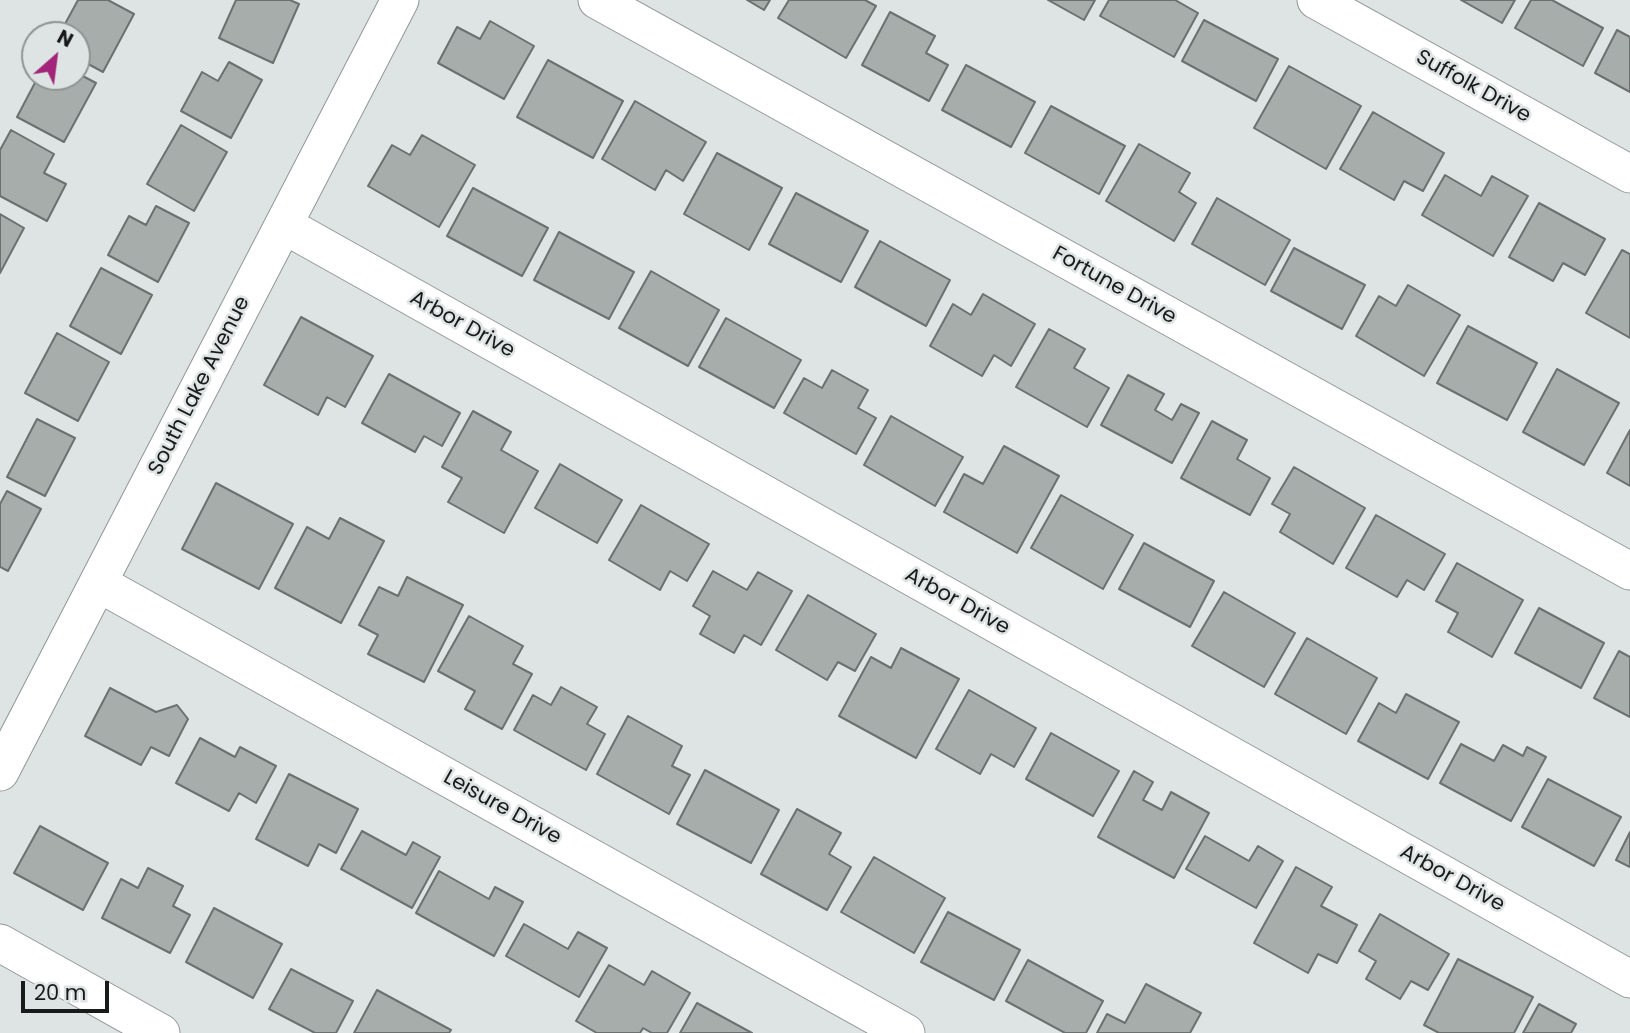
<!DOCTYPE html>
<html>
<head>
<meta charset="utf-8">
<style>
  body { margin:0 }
  #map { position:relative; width:1630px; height:1033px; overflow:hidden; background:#dee4e3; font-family:Poppins,sans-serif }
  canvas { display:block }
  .north { position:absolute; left:21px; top:21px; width:70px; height:70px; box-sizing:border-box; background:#dee4e3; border:2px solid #8f9493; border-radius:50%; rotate:28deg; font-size:19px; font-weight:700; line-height:28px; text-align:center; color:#191b1b }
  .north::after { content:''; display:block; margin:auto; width:24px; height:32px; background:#a22579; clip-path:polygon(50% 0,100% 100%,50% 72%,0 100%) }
  .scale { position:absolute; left:21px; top:981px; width:88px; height:32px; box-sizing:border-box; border:4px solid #191b1b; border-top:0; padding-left:9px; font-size:21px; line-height:24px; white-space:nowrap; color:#191b1b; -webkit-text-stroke:5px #dee4e3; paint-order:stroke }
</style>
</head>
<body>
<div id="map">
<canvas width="1630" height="1033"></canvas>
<div class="north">N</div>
<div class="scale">20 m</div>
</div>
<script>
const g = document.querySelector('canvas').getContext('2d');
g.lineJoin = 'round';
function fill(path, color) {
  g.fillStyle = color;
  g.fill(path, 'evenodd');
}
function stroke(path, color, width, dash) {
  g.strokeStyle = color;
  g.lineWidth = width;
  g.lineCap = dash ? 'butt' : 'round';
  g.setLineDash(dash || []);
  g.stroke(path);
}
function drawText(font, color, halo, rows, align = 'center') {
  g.font = font + ' Poppins,sans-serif';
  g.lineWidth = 5;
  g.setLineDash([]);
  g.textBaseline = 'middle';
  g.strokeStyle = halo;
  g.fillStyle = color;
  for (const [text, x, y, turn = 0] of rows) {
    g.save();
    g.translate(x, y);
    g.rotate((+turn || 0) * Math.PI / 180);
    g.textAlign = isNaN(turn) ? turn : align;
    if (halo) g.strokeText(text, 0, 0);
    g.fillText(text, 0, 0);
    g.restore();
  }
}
const building = new Path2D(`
  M 78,0 L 108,0 L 134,14 L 103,72 L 77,58 L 77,35 L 59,35 Z
  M 236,0 L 290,0 L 299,4 L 273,63 L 219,38 Z
  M 747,0 L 770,0 L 764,10 Z
  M 789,0 L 865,0 L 876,6 L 846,58 L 778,18 Z
  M 1048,0 L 1095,0 L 1084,20 Z
  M 1109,0 L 1175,0 L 1198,13 L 1174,57 L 1100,16 Z
  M 1461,0 L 1515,0 L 1502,23 Z
  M 1531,0 L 1552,0 L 1603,28 L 1583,66 L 1515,28 Z
  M 890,12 L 935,36 L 926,53 L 948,65 L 929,101 L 862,65 Z
  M 1204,20 L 1278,59 L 1256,101 L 1182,61 Z
  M 490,21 L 534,46 L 504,99 L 438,63 L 457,27 L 480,39 Z
  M 1617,30 L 1630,37 L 1630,92 L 1595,73 Z
  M 548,60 L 623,101 L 593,158 L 517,117 Z
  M 229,62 L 262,80 L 231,138 L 181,111 L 202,72 L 218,81 Z
  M 966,65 L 1035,102 L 1011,147 L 942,110 Z
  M 1289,66 L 1361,106 L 1326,169 L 1254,128 Z
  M 77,73 L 96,83 L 64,142 L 17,117 L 38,77 L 77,77 Z
  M 635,101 L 706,142 L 683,181 L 666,170 L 655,190 L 602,159 Z
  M 1051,106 L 1125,146 L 1099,194 L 1025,153 Z
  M 1373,112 L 1444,153 L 1423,191 L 1404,181 L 1394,200 L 1340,169 Z
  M 181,125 L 227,152 L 194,211 L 147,184 Z
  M 11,130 L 54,154 L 44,173 L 66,184 L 47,221 L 0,196 L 0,150 Z
  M 422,135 L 475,165 L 439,227 L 368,186 L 392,145 L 410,155 Z
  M 1139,144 L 1190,173 L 1179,192 L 1196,203 L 1174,241 L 1106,201 Z
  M 717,153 L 782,188 L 749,250 L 684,214 Z
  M 1445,175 L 1481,196 L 1492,176 L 1528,196 L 1493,256 L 1422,215 Z
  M 473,188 L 548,228 L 522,276 L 447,236 Z
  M 796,193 L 868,231 L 841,282 L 769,244 Z
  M 1217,198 L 1290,240 L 1265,285 L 1192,244 Z
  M 1539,203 L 1605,239 L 1585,275 L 1563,263 L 1553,281 L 1509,257 Z
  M 156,206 L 189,223 L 158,282 L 108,255 L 129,216 L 146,225 Z
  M 0,214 L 24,228 L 0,273 Z
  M 559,232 L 634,272 L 609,319 L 534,280 Z
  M 880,241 L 950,280 L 926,326 L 855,287 Z
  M 1294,248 L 1365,285 L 1342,329 L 1271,291 Z
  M 1622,250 L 1630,254 L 1630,338 L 1586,313 Z
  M 101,268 L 152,295 L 121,354 L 70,326 Z
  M 651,271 L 719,310 L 688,366 L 619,328 Z
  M 1408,285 L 1460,315 L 1424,376 L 1356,336 L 1379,296 L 1396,306 Z
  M 983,294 L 1035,324 L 1011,366 L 994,355 L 982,376 L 930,346 L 953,304 L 971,315 Z
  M 301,317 L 373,356 L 345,407 L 327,397 L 318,415 L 264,385 Z
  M 726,318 L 801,360 L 774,408 L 699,367 Z
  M 1468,326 L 1537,363 L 1507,420 L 1437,383 Z
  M 1049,329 L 1085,349 L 1074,368 L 1109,388 L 1087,427 L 1016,387 Z
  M 57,333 L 109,362 L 78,421 L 25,393 Z
  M 1557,369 L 1619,403 L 1584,465 L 1523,432 Z
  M 832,370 L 868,390 L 858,408 L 876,418 L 856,454 L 784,413 L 804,378 L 822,388 Z
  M 389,374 L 460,413 L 442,446 L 424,436 L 415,452 L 362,423 Z
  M 1128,375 L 1164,394 L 1155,410 L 1172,420 L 1181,404 L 1199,413 L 1172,463 L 1101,425 Z
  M 473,411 L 511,432 L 501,450 L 538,471 L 504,533 L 448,502 L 462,478 L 442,467 Z
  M 891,416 L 963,457 L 935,506 L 864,465 Z
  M 37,419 L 75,438 L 45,496 L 7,477 Z
  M 1212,421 L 1247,440 L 1237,459 L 1270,478 L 1250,515 L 1181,478 Z
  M 1630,430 L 1630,486 L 1607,473 Z
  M 1004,446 L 1059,476 L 1017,553 L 944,512 L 964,474 L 983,484 Z
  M 560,464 L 622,500 L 597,543 L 535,508 Z
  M 1294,467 L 1365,508 L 1333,564 L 1280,532 L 1290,514 L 1272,504 Z
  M 216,483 L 293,524 L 259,589 L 182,549 Z
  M 7,491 L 41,509 L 8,571 L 0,567 L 0,504 Z
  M 1061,495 L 1133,535 L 1103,589 L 1031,548 Z
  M 641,505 L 709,544 L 687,581 L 670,571 L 660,590 L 609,560 Z
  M 1376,515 L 1445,554 L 1424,590 L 1407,580 L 1397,597 L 1346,568 Z
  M 340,518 L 384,541 L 341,623 L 275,588 L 307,527 L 329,539 Z
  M 1144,543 L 1214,581 L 1190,627 L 1119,589 Z
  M 1457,563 L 1523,600 L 1492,657 L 1448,632 L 1458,613 L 1436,601 Z
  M 713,571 L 747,590 L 758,572 L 792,591 L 761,645 L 744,635 L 734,653 L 700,634 L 710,616 L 693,606 Z
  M 407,577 L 463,605 L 424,682 L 368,654 L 378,635 L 359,625 L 379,587 L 398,596 Z
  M 1224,592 L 1295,633 L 1264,687 L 1192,646 Z
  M 808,595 L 876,634 L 855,671 L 838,662 L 827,680 L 776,650 Z
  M 1539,608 L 1604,643 L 1581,688 L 1515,653 Z
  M 469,616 L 523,646 L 513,664 L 532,674 L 502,729 L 465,709 L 475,691 L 438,671 Z
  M 1307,638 L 1377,678 L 1346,734 L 1275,694 Z
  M 901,648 L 959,679 L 916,758 L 839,716 L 871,657 L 891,668 Z
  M 1619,651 L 1630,657 L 1630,717 L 1594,698 Z
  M 561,687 L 597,707 L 587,724 L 605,734 L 586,770 L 514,730 L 533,695 L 551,705 Z
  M 110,688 L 156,712 L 177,705 L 188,719 L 169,756 L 151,747 L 141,765 L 85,736 Z
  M 969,690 L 1036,728 L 1014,767 L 991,754 L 980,774 L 936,749 Z
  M 1406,694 L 1459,722 L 1428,779 L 1358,741 L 1379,703 L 1396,713 Z
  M 628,716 L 682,746 L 672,766 L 690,775 L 669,814 L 597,774 Z
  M 1051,733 L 1119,771 L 1093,816 L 1026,779 Z
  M 200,738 L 235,757 L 240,747 L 276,766 L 256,803 L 239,793 L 229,811 L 176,783 Z
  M 1461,744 L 1494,761 L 1503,745 L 1523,756 L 1527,747 L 1546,757 L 1511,821 L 1440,783 Z
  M 705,770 L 779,810 L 751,863 L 677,824 Z
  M 1134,771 L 1153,782 L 1143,800 L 1162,810 L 1171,792 L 1209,813 L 1174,878 L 1098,837 Z
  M 289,774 L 358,809 L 336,853 L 319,844 L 308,866 L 256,839 Z
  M 1548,779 L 1621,817 L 1594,866 L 1522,827 Z
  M 797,809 L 841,833 L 829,854 L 851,867 L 827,910 L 761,874 Z
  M 40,826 L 108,863 L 83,910 L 14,873 Z
  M 362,831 L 406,855 L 413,842 L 440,857 L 412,908 L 341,869 Z
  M 1630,832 L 1630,867 L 1616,860 Z
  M 1205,836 L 1249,861 L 1258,846 L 1283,861 L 1256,908 L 1186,869 Z
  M 874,857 L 945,898 L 914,953 L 841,912 Z
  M 1296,867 L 1332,887 L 1321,906 L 1357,925 L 1337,963 L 1318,954 L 1308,973 L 1254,943 Z
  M 148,868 L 183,886 L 173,906 L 190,915 L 170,953 L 102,918 L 121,879 L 138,888 Z
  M 439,871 L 489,899 L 495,887 L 523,902 L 494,956 L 416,913 Z
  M 214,908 L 282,944 L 253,998 L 186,962 Z
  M 948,912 L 1020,950 L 994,1000 L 921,962 Z
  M 1380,914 L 1449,954 L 1428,990 L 1411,981 L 1400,999 L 1366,979 L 1376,961 L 1359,951 Z
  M 524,924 L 568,949 L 578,932 L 607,948 L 579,997 L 506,956 Z
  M 1458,959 L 1533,997 L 1514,1033 L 1439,1033 L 1424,1025 Z
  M 1028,960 L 1103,1001 L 1086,1033 L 1065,1033 L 1006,1001 Z
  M 609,965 L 644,985 L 652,971 L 690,993 L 667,1033 L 652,1033 L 643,1028 L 640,1033 L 597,1033 L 576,1021 Z
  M 291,969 L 353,1001 L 336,1033 L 315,1033 L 269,1009 Z
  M 1146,984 L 1201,1013 L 1190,1033 L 1097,1033 L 1107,1014 L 1125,1023 Z
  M 377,990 L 451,1030 L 449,1033 L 354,1033 Z
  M 697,1003 L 752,1033 L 680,1033 Z
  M 1539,1004 L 1576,1024 L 1571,1033 L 1523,1033 Z`);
const minor = new Path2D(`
  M 597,0 L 1630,571
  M 1316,0 L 1630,174
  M 284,225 L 1630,979
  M 98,583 L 906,1033
  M 0,772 L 400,0
  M 0,943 L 161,1033`);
const streetNames = [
  ["Suffolk Drive",1473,87,29],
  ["Fortune Drive",1114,286,29],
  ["Arbor Drive",462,325,29],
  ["South Lake Avenue",200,386,-63],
  ["Arbor Drive",957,602,29],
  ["Leisure Drive",502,808,29],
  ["Arbor Drive",1452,879,29]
];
fill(building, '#a7adab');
stroke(building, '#6c7170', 2);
stroke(minor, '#929896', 39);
stroke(minor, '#fff', 37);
drawText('21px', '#191b1b', '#dee4e3', streetNames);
</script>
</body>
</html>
